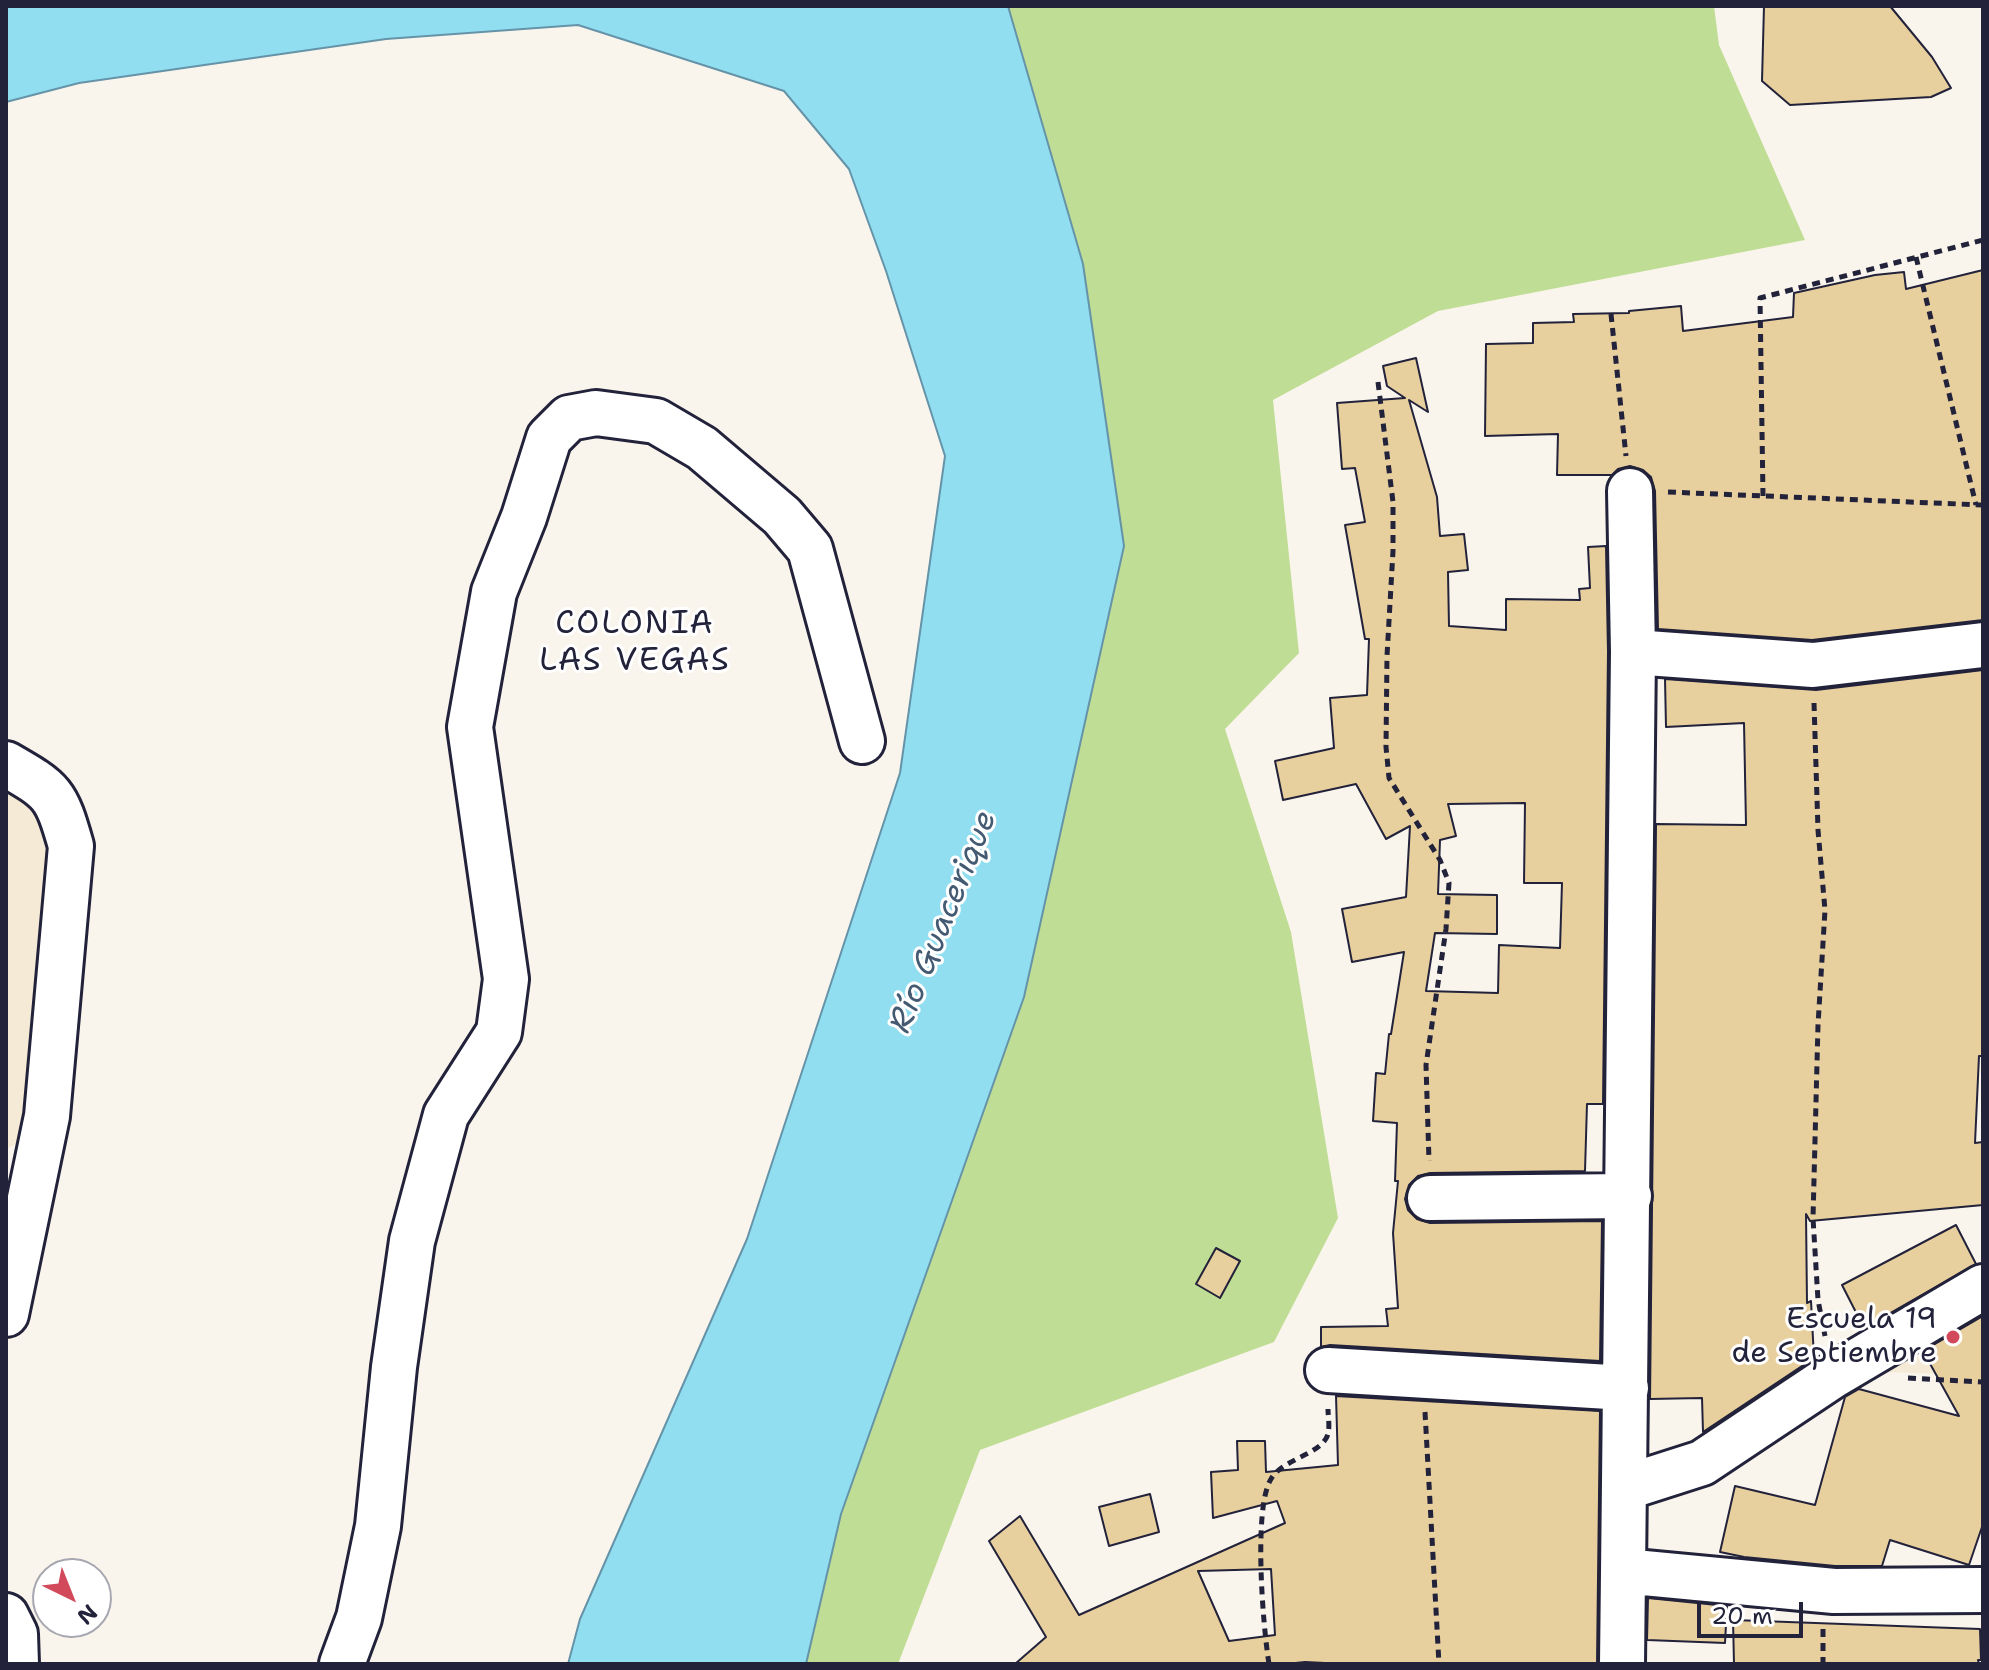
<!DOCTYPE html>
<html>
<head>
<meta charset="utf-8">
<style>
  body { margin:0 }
  #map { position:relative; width:1989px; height:1670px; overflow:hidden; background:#faf5ec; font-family:"Shantell Sans",sans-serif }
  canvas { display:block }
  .frame { position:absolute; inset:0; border:8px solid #22223b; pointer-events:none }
  .north { position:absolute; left:32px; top:1558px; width:80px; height:80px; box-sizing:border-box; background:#fff; border:2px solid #a7a7b1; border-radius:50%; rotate:137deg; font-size:22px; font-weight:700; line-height:32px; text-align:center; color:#22223b }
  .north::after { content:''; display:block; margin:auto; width:28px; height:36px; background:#d1495b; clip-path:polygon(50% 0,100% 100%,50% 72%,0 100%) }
  .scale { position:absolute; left:1697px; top:1602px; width:106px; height:36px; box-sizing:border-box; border:4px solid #22223b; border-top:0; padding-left:10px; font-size:24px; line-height:28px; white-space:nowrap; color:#22223b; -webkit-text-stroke:6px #fff; paint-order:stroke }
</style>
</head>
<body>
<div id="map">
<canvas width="1989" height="1670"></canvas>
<div class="frame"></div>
<div class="north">N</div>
<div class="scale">20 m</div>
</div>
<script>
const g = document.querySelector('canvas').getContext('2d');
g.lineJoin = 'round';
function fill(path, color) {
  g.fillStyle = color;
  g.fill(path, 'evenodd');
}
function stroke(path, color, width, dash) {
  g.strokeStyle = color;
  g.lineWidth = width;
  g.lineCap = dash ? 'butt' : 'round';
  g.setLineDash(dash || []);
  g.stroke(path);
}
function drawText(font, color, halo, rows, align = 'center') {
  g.font = font + ' "Shantell Sans",sans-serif';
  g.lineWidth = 6;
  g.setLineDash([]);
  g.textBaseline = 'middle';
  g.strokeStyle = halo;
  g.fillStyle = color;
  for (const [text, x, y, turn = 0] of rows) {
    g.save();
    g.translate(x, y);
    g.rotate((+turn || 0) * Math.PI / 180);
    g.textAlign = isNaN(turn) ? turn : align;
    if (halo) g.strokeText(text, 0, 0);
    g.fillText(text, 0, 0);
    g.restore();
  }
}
const built = new Path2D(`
  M 6,768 L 60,792 L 23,1141 L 6,1149 Z
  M 1983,1303 L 1983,1376 L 1863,1371 Z`);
const green = new Path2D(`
  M 928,6 L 1714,6 L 1719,45 L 1805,240 L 1438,311 L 1273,400 L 1299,653 L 1225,729 L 1291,932 L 1338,1218 L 1274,1342 L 980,1450 L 898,1664 L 734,1664 L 1104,505 Z`);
const water = new Path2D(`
  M 6,6 L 1008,6 L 1083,264 L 1124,546 L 1024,997 L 841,1514 L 806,1664 L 568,1664 L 580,1619 L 747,1239 L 900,773 L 945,456 L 886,271 L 849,169 L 784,91 L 578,25 L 386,39 L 79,83 L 6,102 Z`);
const building = new Path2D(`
  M 1764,6 L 1890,6 L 1932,57 L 1951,88 L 1931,97 L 1790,105 L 1762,81 Z
  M 1983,270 L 1983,620 L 1812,640 L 1658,629 L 1655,491 L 1651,477 L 1643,470 L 1630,466 L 1618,469 L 1612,475 L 1557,475 L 1558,434 L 1485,436 L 1486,344 L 1533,343 L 1533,323 L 1574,322 L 1573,314 L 1629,313 L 1629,311 L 1681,306 L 1683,331 L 1793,317 L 1794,293 L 1875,275 L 1904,272 L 1906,289 Z
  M 1416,358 L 1428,412 L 1409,400 L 1437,497 L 1440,536 L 1464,534 L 1468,570 L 1448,572 L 1449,626 L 1506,630 L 1506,599 L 1580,600 L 1579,589 L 1590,588 L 1588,547 L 1606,546 L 1608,652 L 1603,1104 L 1587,1104 L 1585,1171 L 1430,1173 L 1418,1176 L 1409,1185 L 1405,1199 L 1408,1210 L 1417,1219 L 1430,1223 L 1602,1221 L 1600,1361 L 1330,1345 L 1321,1347 L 1321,1327 L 1388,1326 L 1386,1309 L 1398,1308 L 1393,1233 L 1398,1181 L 1395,1181 L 1397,1123 L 1373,1121 L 1376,1073 L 1385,1074 L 1389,1034 L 1391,1034 L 1404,952 L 1352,962 L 1342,909 L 1406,897 L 1410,826 L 1386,839 L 1356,784 L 1283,800 L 1275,761 L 1334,748 L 1330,698 L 1367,695 L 1369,639 L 1365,639 L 1345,525 L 1365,522 L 1355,468 L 1342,469 L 1337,403 L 1405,398 L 1387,386 L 1383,366 ZM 1525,803 L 1524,883 L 1562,883 L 1560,948 L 1499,945 L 1498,993 L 1426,991 L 1435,933 L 1497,934 L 1497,895 L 1438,894 L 1440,840 L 1456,836 L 1448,804 Z
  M 1983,670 L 1983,1056 L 1979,1056 L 1975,1143 L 1983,1142 L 1983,1205 L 1810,1221 L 1806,1214 L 1807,1303 L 1811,1301 L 1814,1358 L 1703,1432 L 1702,1398 L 1650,1399 L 1656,824 L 1746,825 L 1744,723 L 1666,727 L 1665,679 L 1816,690 Z
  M 1956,1225 L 1976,1264 L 1864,1328 L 1842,1285 Z
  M 1216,1248 L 1240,1261 L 1220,1298 L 1196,1284 Z
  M 1983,1316 L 1983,1524 L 1969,1565 L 1890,1540 L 1882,1566 L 1835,1566 L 1744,1557 L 1720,1552 L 1735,1486 L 1815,1505 L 1845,1397 L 1859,1389 L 1959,1416 L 1923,1351 Z
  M 1336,1396 L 1600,1411 L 1597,1664 L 1345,1664 L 1305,1662 L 1286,1664 L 1015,1664 L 1046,1637 L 989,1541 L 1020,1516 L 1079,1615 L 1285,1523 L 1277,1501 L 1213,1518 L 1211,1472 L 1238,1470 L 1237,1441 L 1265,1441 L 1266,1472 L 1338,1465 ZM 1271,1569 L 1275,1635 L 1229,1641 L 1198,1571 Z
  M 1150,1494 L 1159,1532 L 1109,1546 L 1099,1507 Z
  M 1648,1598 L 1727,1606 L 1725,1643 L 1647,1640 Z
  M 1733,1620 L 1980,1629 L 1981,1660 L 1978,1660 L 1979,1664 L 1734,1664 Z`);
const path = new Path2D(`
  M 1916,257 L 1976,505
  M 1611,314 L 1626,456
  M 1378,382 L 1393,502 L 1393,551 L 1387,656 L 1386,747 L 1389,778 L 1440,860 L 1449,883 L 1446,929 L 1426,1065 L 1429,1161
  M 1668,492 L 1983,505
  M 1763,496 L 1760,298 L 1983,240
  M 1814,703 L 1818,830 L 1825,910 L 1818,1025 L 1813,1218 L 1818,1300 L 1825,1336
  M 1908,1378 L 1983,1382
  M 1425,1412 L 1439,1664
  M 1823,1629 L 1823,1664
  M 1269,1664 C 1263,1627 1253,1508 1271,1479 C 1282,1459 1323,1454 1328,1434 C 1330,1426 1328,1416 1328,1409`);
const minor = new Path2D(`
  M 1633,652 L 1813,665 L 1983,645
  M 6,764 C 53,791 56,793 71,846 L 47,1116 L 6,1314
  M 1430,1198 L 1629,1196
  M 1328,1370 L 1626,1388
  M 1624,1488 L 1702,1463 L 1834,1375 L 1983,1287
  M 1623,1571 L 1834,1591 L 1983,1590
  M 6,1616 L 15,1634 L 16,1664
  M 342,1664 L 359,1618 L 378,1526 L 394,1367 L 412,1241 L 446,1115 L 499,1032 L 506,979 L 470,727 L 494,592 L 524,517 L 549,438 L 569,418 L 596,413 L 656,421 L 702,448 L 782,516 L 810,549 L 862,741
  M 1622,1664 L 1633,652 L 1630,491`);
const markers = [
  [1953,1337,8,"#d1495b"]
];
const poiNames = [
  ["Escuela 19",1937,1320],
  ["de Septiembre",1937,1354]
];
const neighbourhoodNames = [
  ["COLONIA",635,625],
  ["LAS VEGAS",635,662]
];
const waterNames = [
  ["Río Guacerique",944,922,-68]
];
fill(built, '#f5ead5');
fill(green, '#c0dd95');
fill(water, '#91def1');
stroke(water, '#6593a8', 2);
fill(building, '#e8cf9e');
stroke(building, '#22223b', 2);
stroke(minor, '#22223b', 50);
stroke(path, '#22223b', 5, [8, 6]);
stroke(minor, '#fff', 44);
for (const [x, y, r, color] of markers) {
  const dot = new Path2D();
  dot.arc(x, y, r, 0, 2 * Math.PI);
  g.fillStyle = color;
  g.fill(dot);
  stroke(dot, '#fff', 3);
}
drawText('30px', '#22223b', '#fff', poiNames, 'right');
g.letterSpacing = '2px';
drawText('32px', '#22223b', '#fff', neighbourhoodNames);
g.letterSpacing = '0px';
drawText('italic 32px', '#435a72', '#fff', waterNames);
</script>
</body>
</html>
